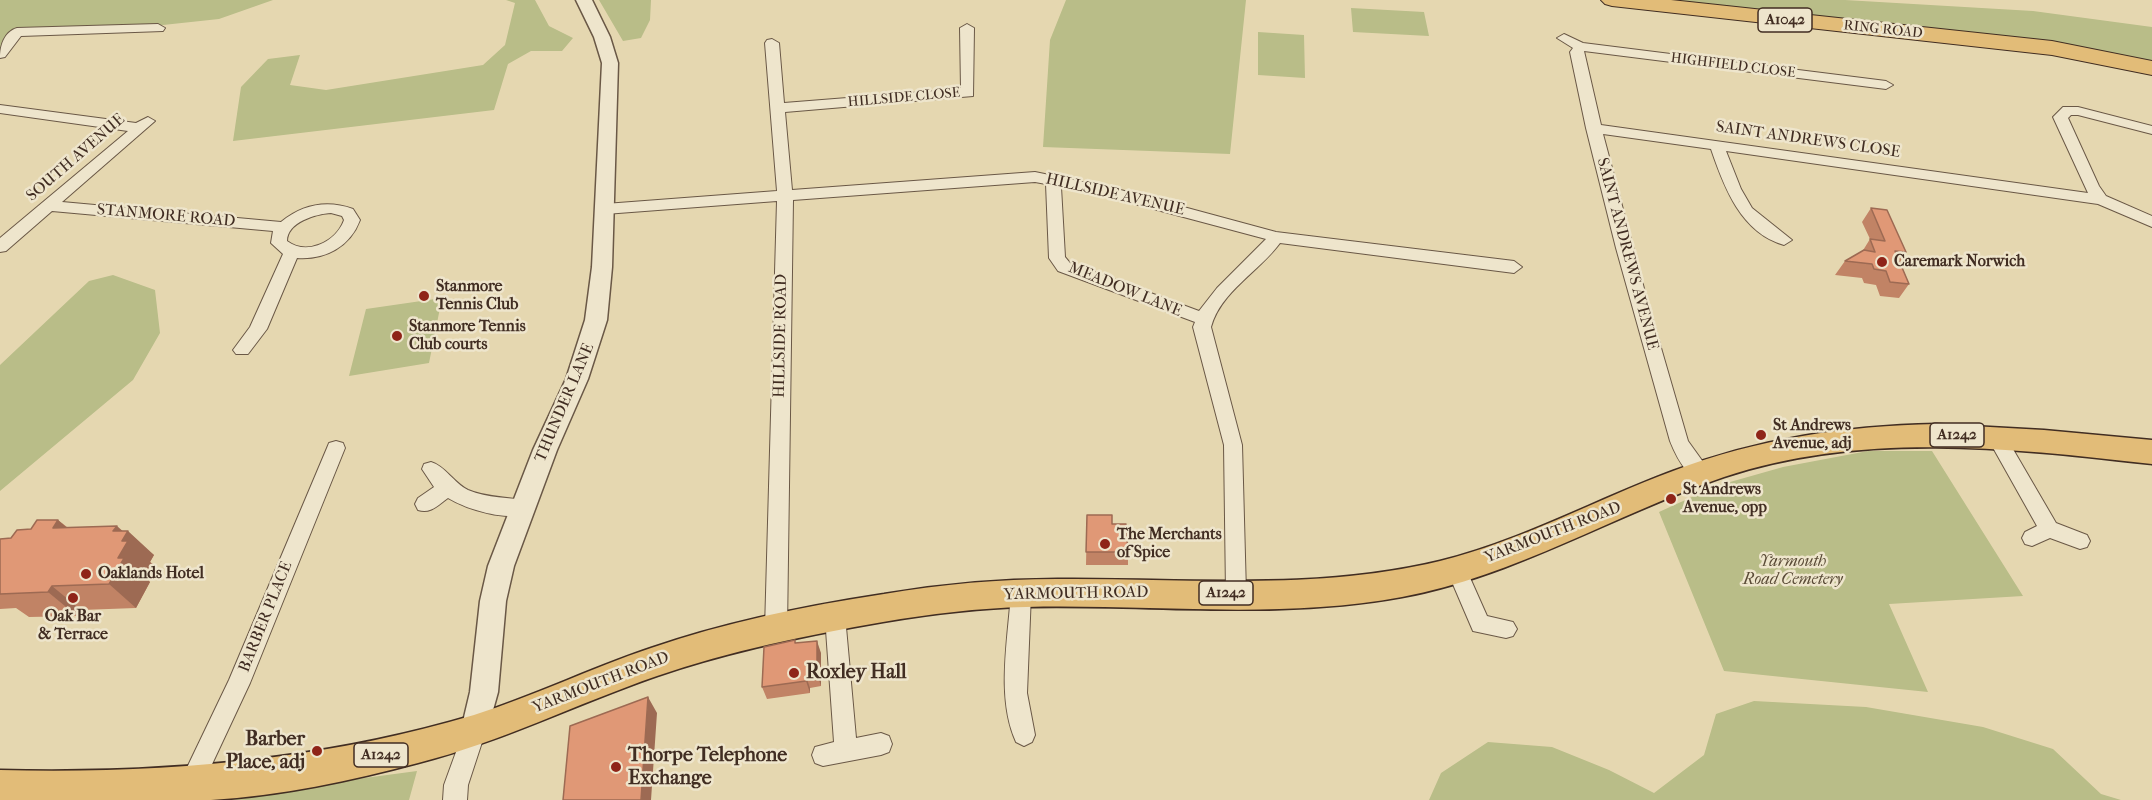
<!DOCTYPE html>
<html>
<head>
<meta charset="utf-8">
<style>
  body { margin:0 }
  canvas { display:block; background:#e5d7b0 }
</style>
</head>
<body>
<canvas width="2152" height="800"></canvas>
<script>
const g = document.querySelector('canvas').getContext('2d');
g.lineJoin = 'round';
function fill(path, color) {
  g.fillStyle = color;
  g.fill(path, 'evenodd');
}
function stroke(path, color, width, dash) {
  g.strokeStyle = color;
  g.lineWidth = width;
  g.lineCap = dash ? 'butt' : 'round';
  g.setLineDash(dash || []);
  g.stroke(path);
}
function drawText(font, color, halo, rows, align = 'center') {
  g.font = font + ' "IM FELL French Canon",serif';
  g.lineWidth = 5;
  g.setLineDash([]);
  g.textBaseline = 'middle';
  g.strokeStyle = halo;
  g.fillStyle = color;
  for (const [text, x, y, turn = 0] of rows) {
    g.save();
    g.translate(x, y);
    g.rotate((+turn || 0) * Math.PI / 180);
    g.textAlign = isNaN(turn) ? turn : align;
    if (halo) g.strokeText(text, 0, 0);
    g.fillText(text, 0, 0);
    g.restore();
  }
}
const green = new Path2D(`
  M 0,0 L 273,0 L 219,19 L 163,25 L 18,29 L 0,50 Z
  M 506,0 L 535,0 L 549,26 L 573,38 L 562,51 L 531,51 L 508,64 L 494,110 L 233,141 L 241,87 L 268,59 L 300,55 L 290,85 L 326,90 L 483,65 L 505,45 L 515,3 Z
  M 599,0 L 651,0 L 650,20 L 641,38 L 623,41 Z
  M 1066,0 L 1246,0 L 1230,154 L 1043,147 L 1050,40 Z
  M 1654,0 L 1845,0 L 2033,11 L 2152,27 L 2152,61 L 2052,42 Z
  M 1351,8 L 1424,12 L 1429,36 L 1353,32 Z
  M 1258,32 L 1304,35 L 1305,78 L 1258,75 Z
  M 113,275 L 155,290 L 160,333 L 133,380 L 0,491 L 0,365 L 89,281 Z
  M 442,298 L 429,363 L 349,376 L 366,309 Z
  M 1868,451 L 1932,451 L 2023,596 L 1889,604 L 1928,692 L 1724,671 L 1659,512 L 1716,486 L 1783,467 Z
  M 1754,701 L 1866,707 L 1983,727 L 2053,749 L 2101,794 L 2121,800 L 1429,800 L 1441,773 L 1488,742 L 1552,747 L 1609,770 L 1654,793 L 1704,755 L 1716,714 Z
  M 417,771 L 409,800 L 200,800 Z`);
const minor = new Path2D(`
  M 158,24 L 165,28 L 163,31 L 21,36 L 5,57 L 0,58 C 0,46 4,32 17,28 Z
  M 967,24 L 974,28 L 973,96 L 785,112 L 792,190 L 1035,172 L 1117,189 L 1276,232 L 1514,261 L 1522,267 L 1514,273 L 1280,243 C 1259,272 1221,291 1211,327 L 1242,445 L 1246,593 L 1243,599 L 1236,602 L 1229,599 L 1226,593 L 1224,445 L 1193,327 L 1195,322 L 1058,271 L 1049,258 L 1046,184 L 1035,182 L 793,200 L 787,629 L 783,636 L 776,638 L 769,636 L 765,629 L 777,201 L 605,214 L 597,209 L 605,204 L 777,191 L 765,43 L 767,40 L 772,39 L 779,43 L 784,103 L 961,89 L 960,28 ZM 1061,187 L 1116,199 L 1266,239 L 1217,288 L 1199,311 L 1070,263 L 1065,257 Z
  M 1564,34 L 1583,43 L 1886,81 L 1893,85 L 1886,89 L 1584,51 L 1601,125 L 2088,193 L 2053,117 L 2063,107 L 2078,107 L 2152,126 L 2152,134 L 2078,115 L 2071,115 L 2068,118 L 2099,186 L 2106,196 L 2152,216 L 2152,227 L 2098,204 L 1726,151 L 1741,189 L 1752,208 L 1792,240 L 1784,245 C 1741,233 1724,187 1711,149 L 1603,134 L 1646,296 L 1688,441 L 1711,473 L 1709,478 C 1689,485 1676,456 1670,441 L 1616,248 L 1586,128 L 1570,52 L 1573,48 L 1557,38 Z
  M 0,105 L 136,123 L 148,117 L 155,121 L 62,202 L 281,222 C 303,204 328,200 353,209 L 360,220 C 350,247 325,260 297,258 L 267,329 L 248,354 L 236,354 L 233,350 L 250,327 L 283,254 L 271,243 L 273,231 L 52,211 L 6,251 L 0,252 L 0,238 L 128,131 L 0,113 ZM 331,213 L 342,216 L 344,220 C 336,242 307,256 287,241 C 287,222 316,214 331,213 Z
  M 1996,430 L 2003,432 L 2056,523 L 2087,535 L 2090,541 L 2087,547 L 2080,549 L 2050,538 L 2032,546 L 2025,544 L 2022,538 L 2025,532 L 2037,526 L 1987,437 L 1989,432 Z
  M 336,441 L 343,443 L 345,448 L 250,683 L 199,792 L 191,795 L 183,792 L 179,784 L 183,776 L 229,680 L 327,448 L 329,443 Z
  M 431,462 C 445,466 454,483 468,490 C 488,499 509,496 529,502 L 532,508 L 529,514 C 506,521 468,510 448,498 C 438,505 431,514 418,510 L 415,504 L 418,498 L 434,487 L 422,469 L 424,464 Z
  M 1456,559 L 1463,562 L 1487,616 L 1513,622 L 1517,629 L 1513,636 L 1506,638 L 1473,631 L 1446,568 L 1449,562 Z
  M 1021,584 L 1028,587 L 1031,593 L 1027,693 L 1035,735 L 1032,742 L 1024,746 L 1016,742 C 996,698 1008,640 1011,593 L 1014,587 Z
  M 835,607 L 842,610 L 845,616 L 856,738 L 881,733 L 889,736 L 892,744 L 889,752 L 881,755 L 823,766 L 815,763 L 812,755 L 815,747 L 834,742 L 825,616 L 828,610 Z
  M 475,720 L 483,723 L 486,730 L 468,785 L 467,800 L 443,800 L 444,785 L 464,730 L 467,723 Z`);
const tertiary = new Path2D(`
  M 576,0 L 592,0 L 610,37 L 618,63 L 612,267 L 607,320 L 588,379 L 557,450 L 514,566 L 506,601 L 498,692 L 485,739 L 475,743 L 465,739 L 461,730 L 470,692 L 480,601 L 488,566 L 533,450 L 566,379 L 585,320 L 592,267 L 602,63 L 594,37 Z`);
const primary = new Path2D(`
  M 1936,424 L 2044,430 L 2152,440 L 2152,464 C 2010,448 1862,431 1724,477 C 1615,514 1516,576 1402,597 C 1278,620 1151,604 1026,607 C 978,608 930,614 883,622 C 807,635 730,651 657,676 C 576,704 501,742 418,763 C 351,781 280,796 211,800 C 141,800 70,800 0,800 L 0,770 C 160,774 320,761 474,715 C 534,696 591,668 651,648 C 726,622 805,606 884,594 C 947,583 1009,578 1073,579 C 1195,579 1320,590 1440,561 C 1521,541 1595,500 1673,471 C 1759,438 1845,426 1936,424 Z`);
const trunk = new Path2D(`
  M 1601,0 L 1671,0 L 2052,41 L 2152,61 L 2152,75 L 2052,55 L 1612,6 L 1605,4 Z`);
const wall = new Path2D(`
  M 1871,208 L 1906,252 L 1900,262 L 1909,284 L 1899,298 L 1880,296 L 1876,285 L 1864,283 L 1862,278 L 1835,275 L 1845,261 L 1862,252 L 1870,239 L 1862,222 Z
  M 1087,515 L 1112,524 L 1128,552 L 1128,565 L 1086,565 Z
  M 58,520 L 67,527 L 122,531 L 154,555 L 150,562 L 154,565 L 147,579 L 150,582 L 136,608 L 81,610 L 77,616 L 29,617 L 16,608 L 0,609 L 0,539 L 11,538 L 31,529 Z
  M 796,643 L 821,653 L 821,686 L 810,688 L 810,693 L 767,699 L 762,687 Z`);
const shadedWall = new Path2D(`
  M 58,520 L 86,544 L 53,528 Z
  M 117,526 L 126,534 L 128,531 L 154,555 L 150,562 L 154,565 L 147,579 L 150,582 L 136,608 L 109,584 L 118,558 L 113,531 Z
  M 52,586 L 81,610 L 77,616 L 48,592 Z
  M 817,641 L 821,653 L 821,686 L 817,674 Z
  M 806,676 L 810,688 L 810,693 L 806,681 Z
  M 648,697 L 657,713 L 651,800 L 641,800 Z`);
const building = new Path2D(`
  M 1871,208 L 1887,210 L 1906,252 L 1895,251 L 1909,284 L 1890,282 L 1886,271 L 1874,269 L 1872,264 L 1845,261 L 1864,250 L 1875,252 L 1870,239 L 1885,241 Z
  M 1087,515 L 1112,515 L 1112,524 L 1126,524 L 1128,552 L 1086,552 Z
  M 37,520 L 58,520 L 53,528 L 117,526 L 113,531 L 128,531 L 122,541 L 128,541 L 118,558 L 124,558 L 109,584 L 52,586 L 48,592 L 0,594 L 0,539 L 11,538 L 17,530 L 31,529 Z
  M 795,640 L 795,643 L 817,641 L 817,674 L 806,676 L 806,681 L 762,687 L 764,647 Z
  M 648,697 L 641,800 L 563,800 L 570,726 Z`);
const markers = [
  [1882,262,6,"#8f2418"],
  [424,296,6,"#8f2418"],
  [397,336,6,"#8f2418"],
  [1761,435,6,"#8f2418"],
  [1671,499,6,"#8f2418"],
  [1105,544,6,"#8f2418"],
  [86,574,6,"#8f2418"],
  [73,598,6,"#8f2418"],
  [794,673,6,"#8f2418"],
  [317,751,6,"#8f2418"],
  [616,767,6,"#8f2418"]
];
const farStreetnames = [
  ["RING ROAD",1883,30,6],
  ["HIGHFIELD CLOSE",1733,66,7],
  ["HILLSIDE CLOSE",904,98,-5]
];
const shields = [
  [1785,20,54],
  [1957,435,54],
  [1226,593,54],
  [381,755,54]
];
const shieldNames = [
  ["A1042",1785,20],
  ["A1242",1957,435],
  ["A1242",1226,593],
  ["A1242",381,755]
];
const streetNames = [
  ["SAINT ANDREWS CLOSE",1808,140,8],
  ["SOUTH AVENUE",76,158,-41],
  ["HILLSIDE AVENUE",1115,195,13],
  ["STANMORE ROAD",166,216,5],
  ["SAINT ANDREWS AVENUE",1627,254,75],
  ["MEADOW LANE",1125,290,22],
  ["HILLSIDE ROAD",781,336,-89],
  ["THUNDER LANE",565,403,-67],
  ["YARMOUTH ROAD",1553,533,-21],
  ["YARMOUTH ROAD",1076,594,-1],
  ["BARBER PLACE",266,617,-68],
  ["YARMOUTH ROAD",601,683,-21]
];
const poiNames = [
  ["Caremark Norwich",1894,262],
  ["Stanmore",436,287],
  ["Tennis Club",436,305],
  ["Stanmore Tennis",409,327],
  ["Club courts",409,345],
  ["St Andrews",1773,426],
  ["Avenue, adj",1773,444],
  ["St Andrews",1683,490],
  ["Avenue, opp",1683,508],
  ["The Merchants",1117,535],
  ["of Spice",1117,553],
  ["Oaklands Hotel",98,574],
  ["Oak Bar",73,617,"center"],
  ["& Terrace",73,635,"center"]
];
const parkNames = [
  ["Yarmouth",1793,562],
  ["Road Cemetery",1793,580]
];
const nearPoinames = [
  ["Roxley Hall",806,673],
  ["Barber",305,740,"right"],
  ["Place, adj",305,763,"right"],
  ["Thorpe Telephone",628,756],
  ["Exchange",628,779]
];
fill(green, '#b9bd88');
stroke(minor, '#6a5846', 2);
stroke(tertiary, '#6a5846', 3);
stroke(primary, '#412d22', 3);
stroke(trunk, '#412d22', 2);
fill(minor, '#eee5cc');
fill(tertiary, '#eee5cc');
fill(primary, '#e2bc78');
fill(trunk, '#e2bc78');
fill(wall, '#c18365');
fill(shadedWall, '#9d6a53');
fill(building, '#e09876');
stroke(building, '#9d6a53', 1.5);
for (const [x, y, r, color] of markers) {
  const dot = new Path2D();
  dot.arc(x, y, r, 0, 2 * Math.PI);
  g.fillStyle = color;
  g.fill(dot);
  stroke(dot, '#eee5cc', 2);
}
drawText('14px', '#412d22', '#eee5cc', farStreetnames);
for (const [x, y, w] of shields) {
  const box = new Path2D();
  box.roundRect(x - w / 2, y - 12, w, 24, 4.5);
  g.fillStyle = '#eee5cc';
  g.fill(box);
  stroke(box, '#412d22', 1.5);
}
drawText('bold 15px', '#412d22', null, shieldNames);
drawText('16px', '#412d22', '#eee5cc', streetNames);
drawText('bold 16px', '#412d22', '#eee5cc', poiNames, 'left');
drawText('italic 16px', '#594a36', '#eee5cc', parkNames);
drawText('bold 20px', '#412d22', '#eee5cc', nearPoinames, 'left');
</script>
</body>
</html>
